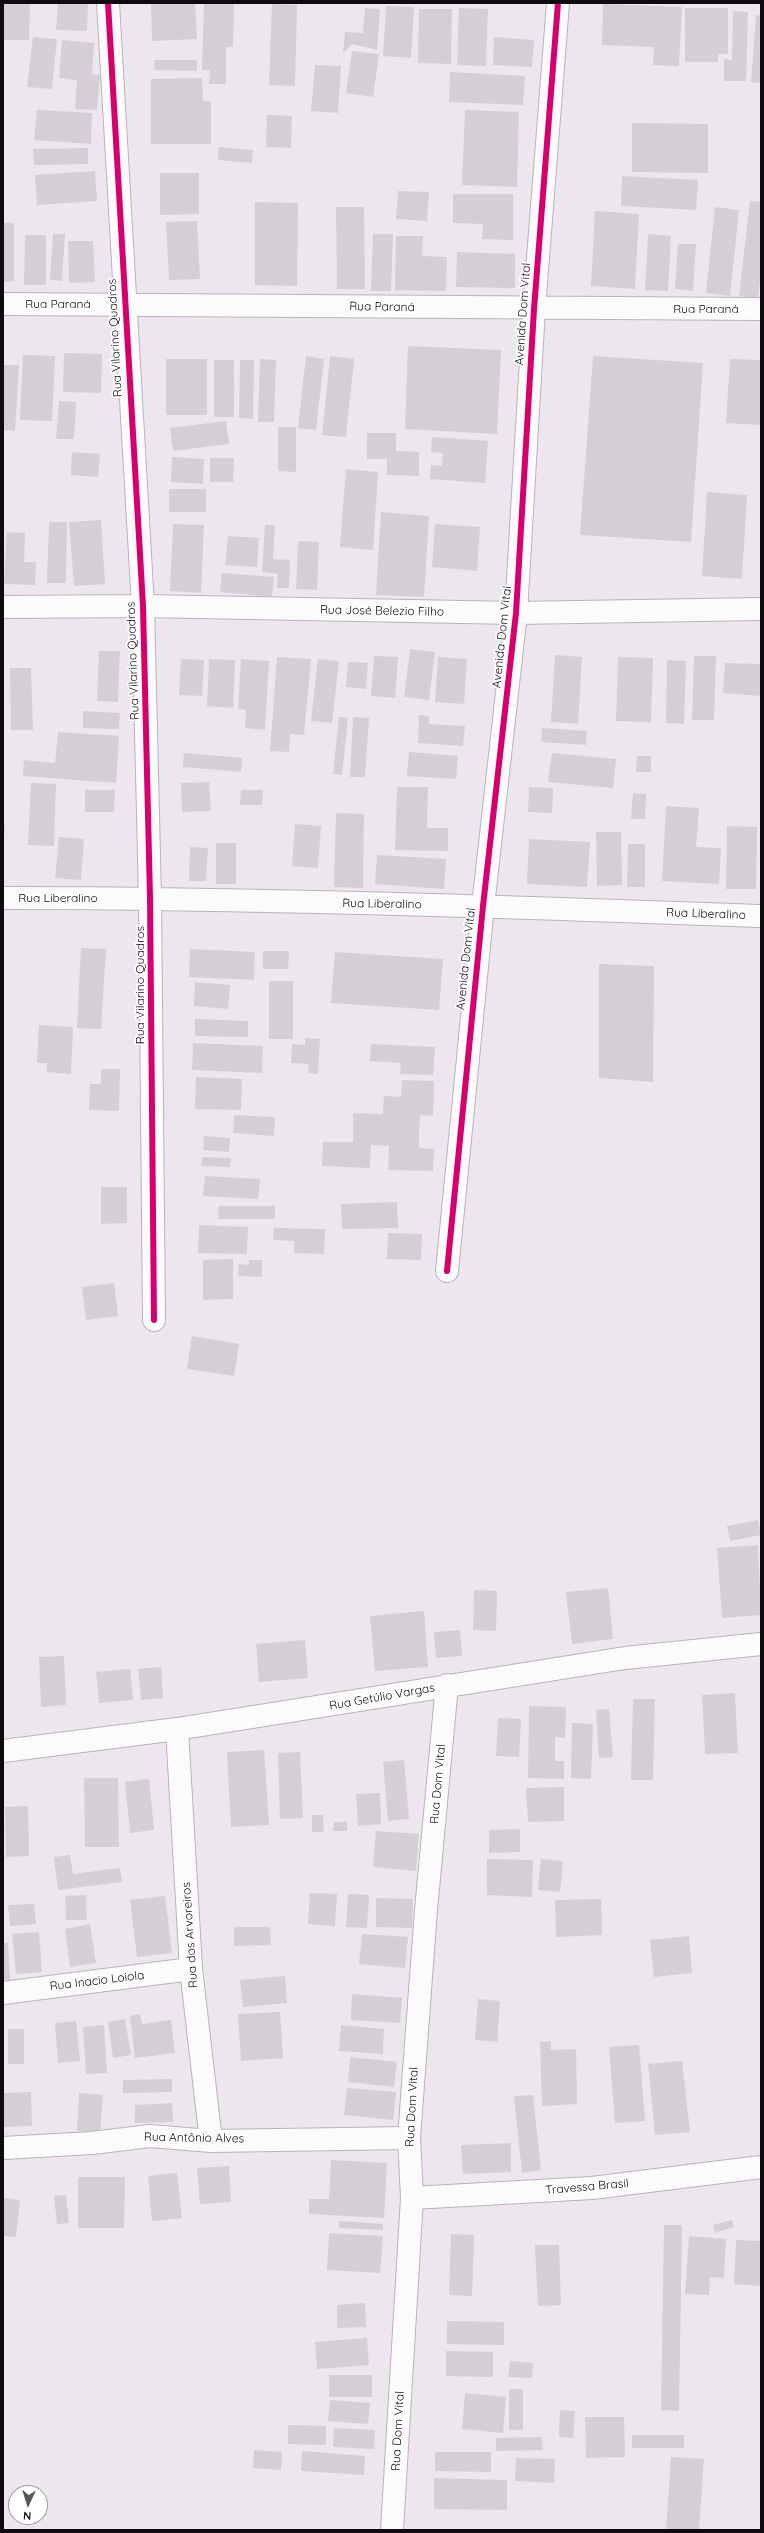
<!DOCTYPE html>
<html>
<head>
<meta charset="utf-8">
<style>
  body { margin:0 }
  #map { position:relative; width:764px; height:2533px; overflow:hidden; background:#ede6ee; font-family:Quicksand,sans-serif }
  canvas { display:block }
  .frame { position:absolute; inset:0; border:4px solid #0e0a0f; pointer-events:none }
  .north { position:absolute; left:8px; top:2485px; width:40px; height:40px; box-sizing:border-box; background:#fff; border:1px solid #9f9d9f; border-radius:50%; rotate:184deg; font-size:11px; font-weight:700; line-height:16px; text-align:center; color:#0e0a0f }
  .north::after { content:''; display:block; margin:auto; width:14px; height:18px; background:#5c575d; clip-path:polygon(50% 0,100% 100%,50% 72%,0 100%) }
</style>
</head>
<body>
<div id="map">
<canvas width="764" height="2533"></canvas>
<div class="frame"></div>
<div class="north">N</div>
</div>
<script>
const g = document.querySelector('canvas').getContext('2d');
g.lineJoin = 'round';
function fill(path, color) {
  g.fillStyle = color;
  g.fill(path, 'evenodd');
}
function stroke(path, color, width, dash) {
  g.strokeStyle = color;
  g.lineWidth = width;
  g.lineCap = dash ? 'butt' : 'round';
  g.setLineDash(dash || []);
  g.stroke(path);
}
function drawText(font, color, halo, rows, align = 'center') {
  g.font = font + ' Quicksand,sans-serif';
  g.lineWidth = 3.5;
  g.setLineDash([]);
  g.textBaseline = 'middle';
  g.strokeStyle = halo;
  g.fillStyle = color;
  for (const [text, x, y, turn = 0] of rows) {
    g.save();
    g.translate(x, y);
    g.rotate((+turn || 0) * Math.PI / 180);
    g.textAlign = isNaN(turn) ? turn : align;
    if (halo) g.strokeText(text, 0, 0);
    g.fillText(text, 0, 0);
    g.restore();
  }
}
const building = new Path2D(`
  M 4,3 L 30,3 L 29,40 L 3,40 Z
  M 58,3 L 88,4 L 87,31 L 56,30 Z
  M 151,3 L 195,3 L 197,39 L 152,41 Z
  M 204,3 L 234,3 L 233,47 L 226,47 L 226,84 L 209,84 L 210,70 L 202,70 Z
  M 272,4 L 297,5 L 295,86 L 269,85 Z
  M 603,4 L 682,7 L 679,66 L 653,65 L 654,47 L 602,45 Z
  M 386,6 L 414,7 L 411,58 L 383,56 Z
  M 365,8 L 380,9 L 377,50 L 352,44 L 343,53 L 345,32 L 363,33 Z
  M 459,8 L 488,9 L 486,66 L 457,65 Z
  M 685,8 L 728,8 L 728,54 L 718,54 L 718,62 L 685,62 Z
  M 419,9 L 452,9 L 451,64 L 418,63 Z
  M 733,11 L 748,12 L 746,81 L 724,81 L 724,59 L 732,60 Z
  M 756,15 L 761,16 L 761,83 L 751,82 Z
  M 33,37 L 57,39 L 52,89 L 27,87 Z
  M 494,37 L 534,40 L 532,67 L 493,65 Z
  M 62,40 L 94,43 L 92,74 L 100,75 L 97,110 L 75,109 L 77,80 L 59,78 Z
  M 352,51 L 379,54 L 373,97 L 346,93 Z
  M 154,60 L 197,60 L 197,71 L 155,70 Z
  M 315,65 L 341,66 L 338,113 L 311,111 Z
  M 450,72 L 525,76 L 523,105 L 449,102 Z
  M 202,78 L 203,101 L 211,101 L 211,144 L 151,144 L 151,79 Z
  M 37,110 L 92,113 L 91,144 L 34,140 Z
  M 465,110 L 519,112 L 517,187 L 462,185 Z
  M 267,115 L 292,116 L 291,148 L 266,147 Z
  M 632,123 L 708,124 L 708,173 L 632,172 Z
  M 219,147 L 253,150 L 252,163 L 218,160 Z
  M 88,148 L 88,164 L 34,165 L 33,149 Z
  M 95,171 L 97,201 L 37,205 L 35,175 Z
  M 160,173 L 199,173 L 199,214 L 160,215 Z
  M 622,176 L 698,180 L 696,210 L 621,206 Z
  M 398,191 L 429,192 L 427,221 L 396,219 Z
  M 453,194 L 513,194 L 513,240 L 482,239 L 483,224 L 453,223 Z
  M 750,201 L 761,202 L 761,271 L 758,298 L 739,296 Z
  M 255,202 L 298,203 L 297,286 L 255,285 Z
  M 336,207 L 364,207 L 365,289 L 337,289 Z
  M 715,207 L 739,210 L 730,296 L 706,293 Z
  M 595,211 L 639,214 L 635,289 L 591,286 Z
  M 197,221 L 200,279 L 169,280 L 166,222 Z
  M 3,223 L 14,223 L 14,281 L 3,282 Z
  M 53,234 L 65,234 L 62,281 L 50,280 Z
  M 373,234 L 393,234 L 391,291 L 371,291 Z
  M 648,234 L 671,236 L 668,291 L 645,290 Z
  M 25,235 L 46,235 L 46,285 L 24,285 Z
  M 396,236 L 423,236 L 422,256 L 447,257 L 446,291 L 395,290 Z
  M 68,241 L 93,241 L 95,282 L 69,283 Z
  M 678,244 L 696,244 L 693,291 L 675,289 Z
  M 457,252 L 515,254 L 515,288 L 456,287 Z
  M 408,346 L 501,350 L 497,434 L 405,429 Z
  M 64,353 L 102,354 L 101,393 L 63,392 Z
  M 23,355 L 55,356 L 52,421 L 20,420 Z
  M 306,356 L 324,359 L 316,430 L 298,428 Z
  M 330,356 L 354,359 L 346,437 L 322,435 Z
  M 593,356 L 703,363 L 691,542 L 580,535 Z
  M 166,359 L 207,359 L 207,415 L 166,415 Z
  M 260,359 L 276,360 L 274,422 L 258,422 Z
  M 730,359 L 761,360 L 761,425 L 726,423 Z
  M 214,360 L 234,360 L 234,417 L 214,417 Z
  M 240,360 L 254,360 L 253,419 L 239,418 Z
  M 3,365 L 19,365 L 15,431 L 3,430 Z
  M 59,401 L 76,402 L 74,439 L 56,439 Z
  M 226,421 L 229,444 L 173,451 L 170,428 Z
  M 278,427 L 296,427 L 296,472 L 278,471 Z
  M 367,433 L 396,433 L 396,451 L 419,452 L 419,476 L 387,475 L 387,459 L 367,459 Z
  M 432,437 L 488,441 L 485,483 L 430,479 L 431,465 L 442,466 L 443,453 L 431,452 Z
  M 72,452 L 100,454 L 98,477 L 71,475 Z
  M 172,457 L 204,459 L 203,484 L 171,482 Z
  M 210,458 L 234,458 L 233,482 L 210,482 Z
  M 346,469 L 378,472 L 373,550 L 340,547 Z
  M 169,489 L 206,489 L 206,512 L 169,512 Z
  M 707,492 L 747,495 L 742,579 L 702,576 Z
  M 381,512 L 429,516 L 424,597 L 376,595 Z
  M 101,520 L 105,584 L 74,586 L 69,522 Z
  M 49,522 L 67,522 L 66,583 L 47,583 Z
  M 173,524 L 204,525 L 201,593 L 170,591 Z
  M 435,524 L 480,527 L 477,571 L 432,567 Z
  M 265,525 L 275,525 L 273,559 L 290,560 L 289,588 L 277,588 L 278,574 L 262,572 Z
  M 7,532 L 25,533 L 24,562 L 36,562 L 35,585 L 4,584 Z
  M 228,536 L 259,538 L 257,567 L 225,565 Z
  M 298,541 L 319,542 L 317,590 L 296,589 Z
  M 222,573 L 274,577 L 272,597 L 220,592 Z
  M 410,649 L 435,652 L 429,700 L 404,697 Z
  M 99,651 L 120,651 L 118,702 L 97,701 Z
  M 555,655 L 582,657 L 578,724 L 551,722 Z
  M 374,656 L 398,657 L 395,698 L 371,696 Z
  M 694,656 L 716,656 L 714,720 L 692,720 Z
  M 277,657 L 311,659 L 304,735 L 290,734 L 289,752 L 270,751 Z
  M 438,657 L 467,659 L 464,704 L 435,702 Z
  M 618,657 L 653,658 L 651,722 L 616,721 Z
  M 181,659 L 204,660 L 202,696 L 179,695 Z
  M 209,659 L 235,660 L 233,708 L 207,706 Z
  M 241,659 L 269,661 L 265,730 L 245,728 L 246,710 L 238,709 Z
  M 318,659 L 339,661 L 332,723 L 311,721 Z
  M 667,660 L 686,661 L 684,724 L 666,723 Z
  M 348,662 L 368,663 L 366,689 L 346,687 Z
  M 725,663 L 761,664 L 761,696 L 723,693 Z
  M 10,668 L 31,668 L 33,730 L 11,730 Z
  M 83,711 L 120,713 L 119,729 L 83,728 Z
  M 419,715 L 429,716 L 429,724 L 465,726 L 463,746 L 418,743 Z
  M 339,717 L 348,718 L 342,775 L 333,774 Z
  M 353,717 L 369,718 L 365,777 L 350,777 Z
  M 542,728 L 587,731 L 586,745 L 541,742 Z
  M 58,732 L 119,736 L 116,783 L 23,776 L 24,760 L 55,763 Z
  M 409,752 L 458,756 L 456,779 L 407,776 Z
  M 184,753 L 242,758 L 241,772 L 183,767 Z
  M 552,753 L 616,759 L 613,788 L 548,782 Z
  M 637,756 L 651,756 L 651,772 L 636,772 Z
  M 209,782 L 211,811 L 182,812 L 181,783 Z
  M 31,783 L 56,784 L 54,846 L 28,845 Z
  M 397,787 L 428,787 L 427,828 L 448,828 L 448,851 L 395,850 Z
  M 529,787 L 553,788 L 552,813 L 528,812 Z
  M 85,790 L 115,790 L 114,812 L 85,812 Z
  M 241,790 L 263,790 L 262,805 L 240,805 Z
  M 633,793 L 646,794 L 645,819 L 631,819 Z
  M 666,806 L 699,808 L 696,847 L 721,848 L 719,884 L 662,881 Z
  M 336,813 L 364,814 L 363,888 L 334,887 Z
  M 295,824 L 321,826 L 318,868 L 292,866 Z
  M 3,825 L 5,825 L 4,841 L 3,841 Z
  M 727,826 L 757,827 L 756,889 L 726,889 Z
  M 596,832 L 621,832 L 622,885 L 597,886 Z
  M 59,837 L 84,839 L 81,880 L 55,878 Z
  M 529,839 L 590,842 L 587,887 L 527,884 Z
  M 216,843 L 236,843 L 236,884 L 216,884 Z
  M 628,844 L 645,844 L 645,887 L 627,887 Z
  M 190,847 L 208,848 L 206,881 L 189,881 Z
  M 377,855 L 446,859 L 444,889 L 375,884 Z
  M 81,948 L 106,949 L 101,1029 L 77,1028 Z
  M 190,949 L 255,952 L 254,980 L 189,977 Z
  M 263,951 L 289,951 L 288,969 L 263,969 Z
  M 335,952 L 443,959 L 439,1010 L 331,1003 Z
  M 599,964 L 654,966 L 653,1082 L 599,1078 Z
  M 269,981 L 293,981 L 293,1039 L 269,1039 Z
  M 195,982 L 230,985 L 228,1009 L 194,1006 Z
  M 195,1019 L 248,1021 L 248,1037 L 195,1036 Z
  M 39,1025 L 73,1027 L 71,1074 L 47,1072 L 47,1063 L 37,1063 Z
  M 305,1038 L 320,1039 L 318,1074 L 308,1073 L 309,1064 L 291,1063 L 292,1044 L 305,1045 Z
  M 193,1043 L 263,1046 L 262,1073 L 192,1070 Z
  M 371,1044 L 435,1047 L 433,1075 L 400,1074 L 401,1063 L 370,1061 Z
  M 101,1069 L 120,1069 L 119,1111 L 89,1110 L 90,1084 L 101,1084 Z
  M 196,1077 L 242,1079 L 241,1110 L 195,1109 Z
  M 402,1080 L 434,1081 L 433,1116 L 420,1115 L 419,1131 L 419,1148 L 434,1149 L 433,1171 L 388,1170 L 389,1146 L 371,1145 L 370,1168 L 322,1166 L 323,1142 L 353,1142 L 353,1113 L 383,1114 L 384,1096 L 401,1097 Z
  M 234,1115 L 275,1117 L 274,1136 L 233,1133 Z
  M 204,1136 L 230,1138 L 229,1152 L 203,1150 Z
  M 202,1157 L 231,1158 L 230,1167 L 201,1166 Z
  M 205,1176 L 260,1179 L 258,1199 L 203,1196 Z
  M 101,1187 L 127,1187 L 127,1223 L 101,1224 Z
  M 397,1202 L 398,1228 L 342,1229 L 341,1204 Z
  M 219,1206 L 275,1206 L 275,1219 L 218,1219 Z
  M 199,1225 L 248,1227 L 247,1254 L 198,1253 Z
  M 274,1228 L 325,1229 L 324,1254 L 294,1253 L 294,1241 L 273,1240 Z
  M 388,1233 L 422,1234 L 421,1260 L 387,1259 Z
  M 233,1259 L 233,1299 L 203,1300 L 203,1260 Z
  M 249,1260 L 262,1260 L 262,1277 L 238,1276 L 239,1264 L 249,1265 Z
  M 114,1283 L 118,1316 L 86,1320 L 82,1287 Z
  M 192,1336 L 239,1344 L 234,1376 L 187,1369 Z
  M 758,1520 L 761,1535 L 730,1541 L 727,1526 Z
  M 758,1545 L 761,1615 L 722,1618 L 717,1548 Z
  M 608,1588 L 613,1639 L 572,1644 L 566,1592 Z
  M 474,1590 L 497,1591 L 496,1631 L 473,1630 Z
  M 424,1611 L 428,1667 L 375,1671 L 370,1616 Z
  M 460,1630 L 462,1656 L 436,1658 L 434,1632 Z
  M 305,1640 L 308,1678 L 259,1682 L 256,1644 Z
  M 64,1656 L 66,1705 L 41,1707 L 39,1657 Z
  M 161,1667 L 163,1698 L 141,1700 L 138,1669 Z
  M 130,1669 L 133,1700 L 99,1703 L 96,1672 Z
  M 735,1693 L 738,1753 L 705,1754 L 702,1695 Z
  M 633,1699 L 655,1699 L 653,1780 L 631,1780 Z
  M 529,1706 L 566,1707 L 565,1738 L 555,1737 L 555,1761 L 564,1761 L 564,1779 L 528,1778 Z
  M 609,1709 L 613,1757 L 599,1758 L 596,1710 Z
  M 498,1718 L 521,1719 L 519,1757 L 496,1756 Z
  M 572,1723 L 593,1724 L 591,1779 L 571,1778 Z
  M 264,1750 L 269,1825 L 231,1827 L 227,1752 Z
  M 300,1752 L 303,1818 L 280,1819 L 278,1753 Z
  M 404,1760 L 409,1819 L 388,1821 L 383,1762 Z
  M 84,1778 L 118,1778 L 119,1847 L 85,1847 Z
  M 149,1779 L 154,1830 L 130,1833 L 125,1782 Z
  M 564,1787 L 564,1821 L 528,1822 L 526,1788 Z
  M 380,1793 L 381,1824 L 358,1826 L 356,1794 Z
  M 28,1806 L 29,1856 L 6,1857 L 5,1807 Z
  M 312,1815 L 323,1815 L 324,1832 L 312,1832 Z
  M 334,1822 L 347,1822 L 347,1831 L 333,1831 Z
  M 520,1829 L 520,1852 L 489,1853 L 489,1830 Z
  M 376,1831 L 419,1834 L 416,1871 L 373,1867 Z
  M 70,1855 L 73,1874 L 120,1868 L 122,1882 L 58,1890 L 54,1857 Z
  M 487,1859 L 533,1860 L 532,1897 L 487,1895 Z
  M 541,1859 L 563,1861 L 560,1892 L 538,1890 Z
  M 310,1893 L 337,1894 L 335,1926 L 308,1924 Z
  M 348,1894 L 369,1895 L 367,1928 L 346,1927 Z
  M 86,1895 L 87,1920 L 66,1920 L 65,1896 Z
  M 165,1896 L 172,1953 L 137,1957 L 130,1900 Z
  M 376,1898 L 413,1899 L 412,1928 L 376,1927 Z
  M 601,1899 L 602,1935 L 556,1937 L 555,1900 Z
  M 34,1904 L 36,1924 L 10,1926 L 8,1905 Z
  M 90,1924 L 96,1963 L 70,1967 L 65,1929 Z
  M 234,1927 L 270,1927 L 271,1945 L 234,1946 Z
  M 39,1932 L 42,1972 L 16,1974 L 12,1934 Z
  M 362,1934 L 408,1937 L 405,1968 L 359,1964 Z
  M 689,1936 L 692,1973 L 654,1977 L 650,1940 Z
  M 3,1943 L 8,1943 L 10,1980 L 3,1980 Z
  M 285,1976 L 287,2003 L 243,2007 L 240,1980 Z
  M 352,1994 L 402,1998 L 400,2023 L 351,2020 Z
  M 478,1999 L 500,2001 L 497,2042 L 475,2040 Z
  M 280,2012 L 283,2058 L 241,2061 L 238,2014 Z
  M 140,2014 L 142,2024 L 171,2020 L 175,2053 L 135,2058 L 130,2016 Z
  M 125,2019 L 131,2055 L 113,2058 L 108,2022 Z
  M 76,2021 L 80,2061 L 58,2063 L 55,2023 Z
  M 104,2025 L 107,2073 L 86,2074 L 83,2027 Z
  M 341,2025 L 384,2029 L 383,2054 L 339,2051 Z
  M 8,2029 L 24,2029 L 24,2064 L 8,2064 Z
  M 551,2041 L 551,2050 L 576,2049 L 577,2104 L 542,2106 L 540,2042 Z
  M 639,2045 L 645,2121 L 615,2123 L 609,2047 Z
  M 350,2057 L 397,2062 L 394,2087 L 348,2082 Z
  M 682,2061 L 690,2132 L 655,2135 L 648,2064 Z
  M 172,2079 L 172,2092 L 123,2093 L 123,2080 Z
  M 347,2088 L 396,2092 L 393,2120 L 344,2115 Z
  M 31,2092 L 32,2126 L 3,2127 L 3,2093 Z
  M 79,2093 L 103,2095 L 100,2132 L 77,2131 Z
  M 533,2095 L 541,2170 L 522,2173 L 514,2096 Z
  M 172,2103 L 173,2122 L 135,2123 L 135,2105 Z
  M 511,2143 L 511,2172 L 463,2174 L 461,2145 Z
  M 331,2160 L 387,2163 L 384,2218 L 309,2214 L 309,2199 L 329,2199 Z
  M 229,2166 L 231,2202 L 200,2204 L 197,2168 Z
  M 177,2173 L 182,2218 L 152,2221 L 148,2176 Z
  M 78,2177 L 125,2177 L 124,2228 L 78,2228 Z
  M 66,2195 L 69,2223 L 57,2224 L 54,2196 Z
  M 3,2198 L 20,2200 L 16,2237 L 3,2236 Z
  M 732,2220 L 734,2227 L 715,2233 L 713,2225 Z
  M 339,2221 L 383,2224 L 383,2230 L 339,2228 Z
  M 664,2225 L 682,2225 L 679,2411 L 661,2410 Z
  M 329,2233 L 383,2236 L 380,2273 L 327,2270 Z
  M 451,2234 L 474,2235 L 472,2296 L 449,2295 Z
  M 689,2236 L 726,2239 L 724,2278 L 710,2277 L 709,2295 L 685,2294 Z
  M 736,2240 L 761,2241 L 761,2286 L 734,2284 Z
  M 535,2245 L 559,2245 L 561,2305 L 538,2306 Z
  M 365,2303 L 366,2327 L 337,2328 L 337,2305 Z
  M 447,2321 L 504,2322 L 504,2345 L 447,2344 Z
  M 367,2338 L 369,2365 L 317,2369 L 315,2342 Z
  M 446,2351 L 493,2352 L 493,2377 L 446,2376 Z
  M 510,2361 L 533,2363 L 532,2378 L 508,2377 Z
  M 329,2375 L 372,2375 L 372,2397 L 329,2397 Z
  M 509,2389 L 523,2389 L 523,2430 L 509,2430 Z
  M 465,2393 L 506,2397 L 503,2433 L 462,2429 Z
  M 330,2400 L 370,2403 L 368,2424 L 328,2421 Z
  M 560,2410 L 575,2411 L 573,2438 L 559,2437 Z
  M 585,2417 L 624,2417 L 625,2457 L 586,2458 Z
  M 288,2425 L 326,2426 L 326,2445 L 288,2444 Z
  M 334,2428 L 375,2430 L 374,2449 L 333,2447 Z
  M 632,2435 L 684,2435 L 684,2448 L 632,2448 Z
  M 542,2437 L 543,2450 L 496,2451 L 496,2438 Z
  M 254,2450 L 282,2452 L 281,2470 L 253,2468 Z
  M 302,2451 L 365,2456 L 364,2475 L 301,2471 Z
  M 435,2452 L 491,2452 L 491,2472 L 435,2471 Z
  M 671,2457 L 704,2459 L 699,2530 L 666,2530 Z
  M 516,2458 L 555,2459 L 554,2483 L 515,2481 Z
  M 434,2478 L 507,2480 L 507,2510 L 434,2509 Z`);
const minor = new Path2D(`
  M 108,3 L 143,606 L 150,898 L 154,1320
  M 3,304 L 761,309
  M 3,607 L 143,606 L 516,613 L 761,609
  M 3,898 C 256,898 508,907 761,916
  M 447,1271 L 483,906 L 516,613 L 534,309 L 558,3
  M 177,1729 L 191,1969 L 211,2141
  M 3,1751 L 177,1729 L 625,1658 L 761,1644
  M 3,1993 L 191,1969
  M 3,2148 L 92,2143 L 150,2136 L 211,2141 L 409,2138
  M 412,2198 L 592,2188 L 761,2167
  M 392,2530 L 412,2198 L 409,2138 L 426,1910 L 447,1685`);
const cycleway = new Path2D(`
  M 108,3 L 143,606 L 150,898 L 154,1320
  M 447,1271 L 483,906 L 516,613 L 534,309 L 558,3`);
const streetNames = [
  ["Rua Paraná",58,304],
  ["Rua Paraná",382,307,1],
  ["Rua Paraná",706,309],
  ["Avenida Dom Vital",523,314,-86],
  ["Rua Vilarino Quadros",115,338,-93],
  ["Rua José Belezio Filho",382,611,1],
  ["Avenida Dom Vital",502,637,-84],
  ["Rua Vilarino Quadros",133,661,-92],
  ["Rua Liberalino",58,898],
  ["Rua Liberalino",382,904,1],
  ["Rua Liberalino",706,914,2],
  ["Avenida Dom Vital",466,959,-84],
  ["Rua Vilarino Quadros",140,985,-90],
  ["Rua Getúlio Vargas",382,1697,-10],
  ["Rua Dom Vital",438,1784,-85],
  ["Rua dos Arvoreiros",190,1935,-94],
  ["Rua Inacio Loiola",97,1981,-7],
  ["Rua Dom Vital",412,2107,-87],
  ["Rua Antônio Alves",194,2138,1],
  ["Travessa Brasil",587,2187,-5],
  ["Rua Dom Vital",398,2431,-87]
];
fill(building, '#d4cfd5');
stroke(minor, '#b9b3b9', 24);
stroke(minor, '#fcfbfc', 22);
stroke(cycleway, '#d6006c', 6);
drawText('12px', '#0e0a0f', '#fff', streetNames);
</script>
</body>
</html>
